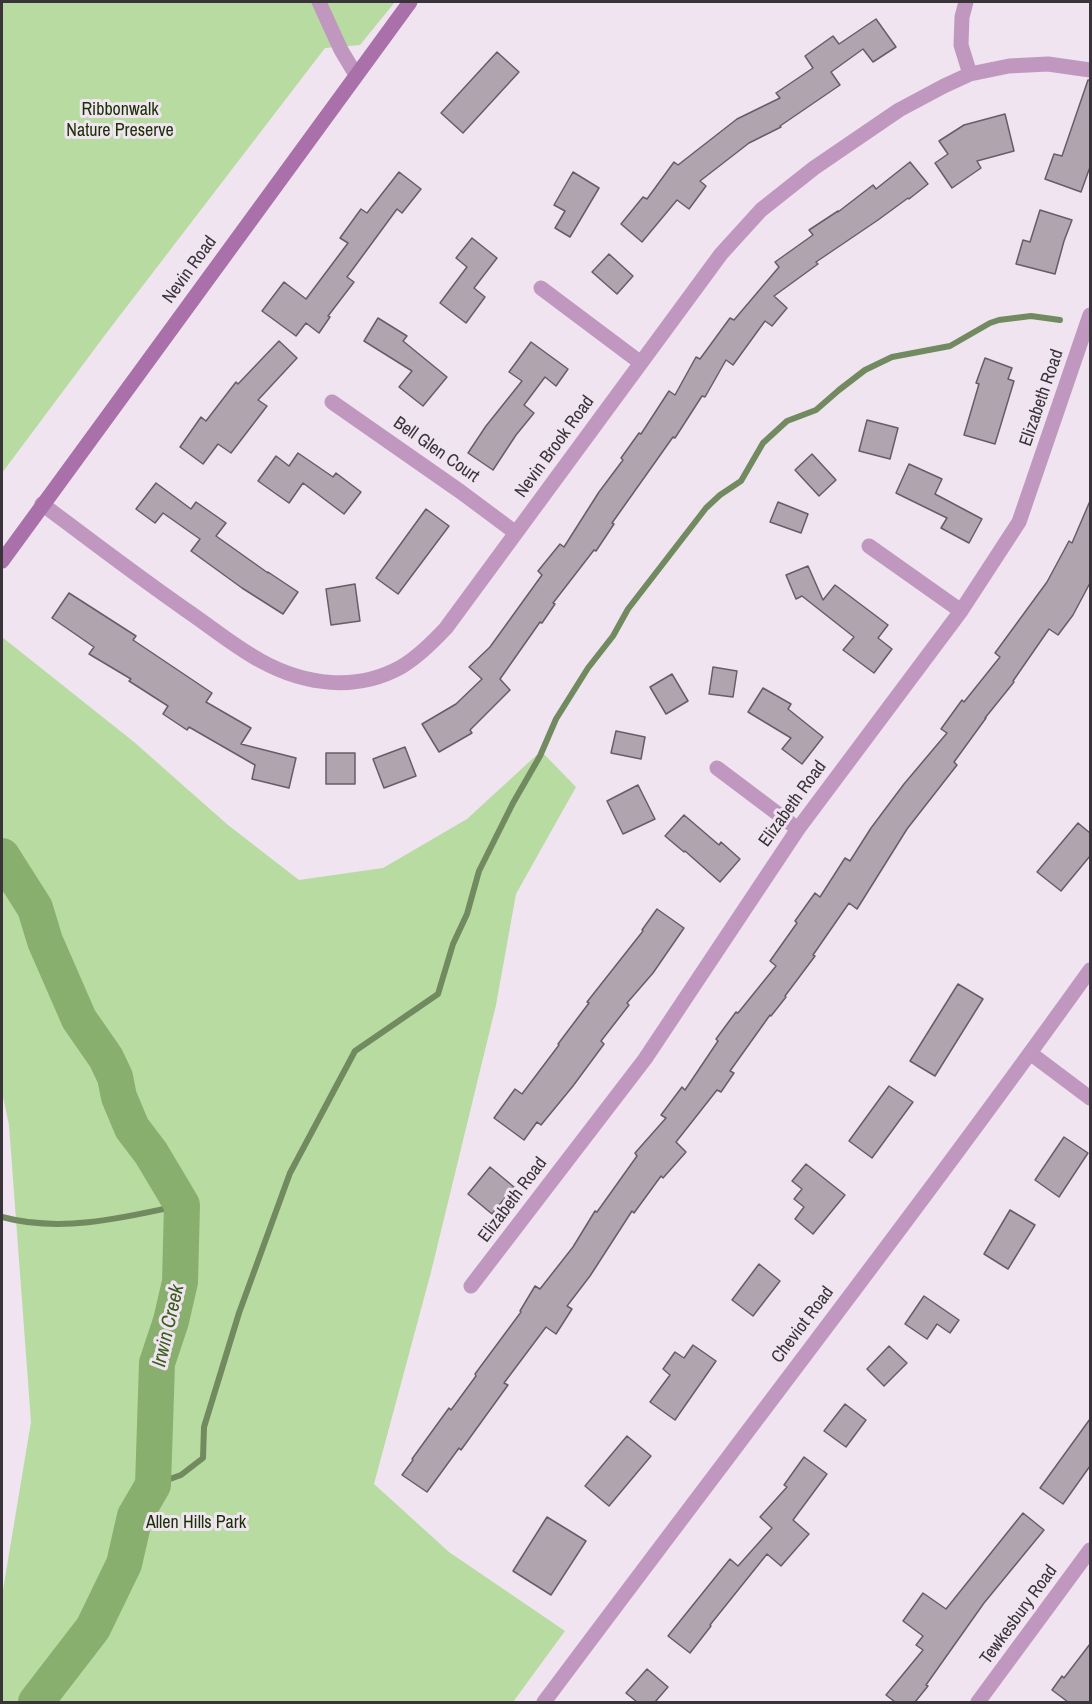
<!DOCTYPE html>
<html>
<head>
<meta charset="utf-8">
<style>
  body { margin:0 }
  #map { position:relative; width:1092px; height:1704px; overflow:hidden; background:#f0e4f0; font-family:"Archivo Narrow",sans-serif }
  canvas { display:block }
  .frame { position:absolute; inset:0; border:3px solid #393439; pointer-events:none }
</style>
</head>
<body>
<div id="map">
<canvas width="1092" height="1704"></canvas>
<div class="frame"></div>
</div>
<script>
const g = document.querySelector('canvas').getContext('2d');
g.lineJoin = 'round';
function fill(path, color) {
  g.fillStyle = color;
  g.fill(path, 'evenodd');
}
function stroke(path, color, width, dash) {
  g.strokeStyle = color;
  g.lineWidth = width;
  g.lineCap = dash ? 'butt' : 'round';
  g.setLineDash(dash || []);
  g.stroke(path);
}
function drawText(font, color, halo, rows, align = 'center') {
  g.font = font + ' "Archivo Narrow",sans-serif';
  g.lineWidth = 6;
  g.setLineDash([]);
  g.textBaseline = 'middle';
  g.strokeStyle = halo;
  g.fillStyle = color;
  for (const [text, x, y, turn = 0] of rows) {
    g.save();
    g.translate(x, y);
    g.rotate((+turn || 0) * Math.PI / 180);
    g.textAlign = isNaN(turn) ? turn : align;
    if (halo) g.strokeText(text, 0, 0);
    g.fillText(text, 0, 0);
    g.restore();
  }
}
const green = new Path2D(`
  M 2,2 L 395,2 L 360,45 L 325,48 L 108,331 L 2,473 Z
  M 2,637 L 134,742 L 228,825 L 299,880 L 383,868 L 467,819 L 541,751 L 576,787 L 516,894 L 496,1005 L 431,1272 L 374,1484 L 449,1552 L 565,1631 L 513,1702 L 2,1702 L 2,1596 L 31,1422 L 9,1125 L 2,1092 Z`);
const stream = new Path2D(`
  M 2,1217 C 61,1233 123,1218 182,1205
  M 153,1485 L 181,1475 L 203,1458 L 204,1427 L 239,1313 L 290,1173 L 355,1051 L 438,994 L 453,944 L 467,914 L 479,871 L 513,803 L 540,756 L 556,719 L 588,668 L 613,636 L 628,609 L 706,508 L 720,495 L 741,481 L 763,443 L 787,421 L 816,410 L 839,390 L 865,370 L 892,357 L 950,346 L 990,323 L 999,320 L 1031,316 L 1060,320`);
const river = new Path2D(`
  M 2,856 L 35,908 L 45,941 L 79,1019 L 106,1058 L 115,1077 L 119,1097 L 132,1128 L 151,1153 L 182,1205 L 180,1282 L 171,1321 L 157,1363 L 153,1485 L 135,1516 L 124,1564 L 93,1628 L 36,1702`);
const building = new Path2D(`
  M 876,19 L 896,47 L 873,62 L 863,49 L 831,72 L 840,85 L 780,126 L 781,127 L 749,143 L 700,181 L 706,186 L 689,209 L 677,200 L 642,242 L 621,224 L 643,197 L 647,199 L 674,162 L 678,165 L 737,119 L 780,98 L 776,93 L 813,68 L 805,56 L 833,36 L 839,44 Z
  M 497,52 L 519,72 L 463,133 L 441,113 Z
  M 1088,80 L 1090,80 L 1090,167 L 1081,192 L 1045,179 L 1054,154 L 1062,156 Z
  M 1005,114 L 1014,151 L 977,161 L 981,168 L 952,188 L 935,163 L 948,154 L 939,141 L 964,125 Z
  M 910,162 L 928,184 L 909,199 L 908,198 L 878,220 L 816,262 L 818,264 L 774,296 L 787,308 L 772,326 L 765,321 L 733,365 L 726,360 L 705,397 L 702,396 L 675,438 L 673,437 L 612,523 L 614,524 L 596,551 L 594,550 L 553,603 L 555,604 L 542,623 L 540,622 L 500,679 L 510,690 L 470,730 L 472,733 L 439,752 L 422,724 L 456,704 L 482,679 L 469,667 L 490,647 L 542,575 L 538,571 L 560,544 L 564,547 L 599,492 L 623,460 L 621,458 L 639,433 L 641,434 L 669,391 L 675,395 L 696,357 L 700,359 L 730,318 L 734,320 L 779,267 L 775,262 L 813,235 L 809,230 L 838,211 L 838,212 L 873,185 L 876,189 Z
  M 399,172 L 421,189 L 402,213 L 397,209 L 347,277 L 354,282 L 328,316 L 330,317 L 319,333 L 306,323 L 296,336 L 262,311 L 284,282 L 306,299 L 348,243 L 340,238 L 361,209 L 367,213 Z
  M 573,172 L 599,188 L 570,237 L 555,228 L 565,211 L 554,205 Z
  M 1040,210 L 1072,220 L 1064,241 L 1055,274 L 1016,264 L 1023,240 L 1030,242 Z
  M 472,238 L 497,258 L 474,288 L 485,297 L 466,323 L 440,303 L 467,267 L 456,258 Z
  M 609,254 L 633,276 L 617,294 L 592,272 Z
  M 378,318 L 407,336 L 403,341 L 447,377 L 423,406 L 399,387 L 412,371 L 364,341 Z
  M 279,341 L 297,358 L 258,400 L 267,406 L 231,453 L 218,444 L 203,464 L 180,447 L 201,417 L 206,421 L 236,382 L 238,384 Z
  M 531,342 L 568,369 L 556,386 L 545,377 L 524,405 L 534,413 L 516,435 L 493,470 L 468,453 L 486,426 L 522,381 L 509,372 Z
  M 985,358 L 1012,368 L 1008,379 L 1014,381 L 995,444 L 964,435 L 979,384 L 976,383 Z
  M 867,420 L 898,428 L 890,459 L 859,451 Z
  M 298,453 L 333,477 L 336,473 L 361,492 L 344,514 L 303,483 L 289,503 L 258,481 L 276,456 L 289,466 Z
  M 812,454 L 836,480 L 819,496 L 795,470 Z
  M 909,464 L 942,479 L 935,494 L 982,519 L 969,543 L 941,528 L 947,518 L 896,493 Z
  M 156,483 L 191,509 L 196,502 L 226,523 L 216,536 L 268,573 L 268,572 L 298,592 L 283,614 L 242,588 L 191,551 L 200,539 L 163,513 L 155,523 L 136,509 Z
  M 1090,501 L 1090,583 L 1073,615 L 1058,635 L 1049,629 L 1013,681 L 1014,682 L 985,718 L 986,718 L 954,762 L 957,765 L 907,829 L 857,909 L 849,903 L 813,955 L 815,956 L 785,996 L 786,997 L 771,1016 L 770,1015 L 730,1071 L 734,1073 L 721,1092 L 717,1090 L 676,1142 L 686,1152 L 663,1178 L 661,1176 L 634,1213 L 632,1211 L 590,1276 L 567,1306 L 572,1309 L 556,1334 L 546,1327 L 504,1383 L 508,1385 L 461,1450 L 459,1448 L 427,1492 L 402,1475 L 413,1460 L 412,1459 L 449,1408 L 451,1410 L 476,1376 L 475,1374 L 521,1312 L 520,1311 L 535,1286 L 540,1289 L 573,1247 L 595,1211 L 597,1212 L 637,1156 L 635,1153 L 666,1118 L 661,1115 L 682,1087 L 685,1090 L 718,1041 L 716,1039 L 736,1012 L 738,1013 L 776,966 L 770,961 L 797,923 L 795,921 L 815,893 L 820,897 L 845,858 L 850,861 L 871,828 L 904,784 L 947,733 L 941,729 L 962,700 L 964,702 L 1000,657 L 995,653 L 1047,582 L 1069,541 L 1072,543 Z
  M 778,502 L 808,514 L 801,533 L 770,522 Z
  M 426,509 L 449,526 L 398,594 L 376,578 Z
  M 808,566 L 823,600 L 835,585 L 888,625 L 878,638 L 892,649 L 874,673 L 843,650 L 854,637 L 802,596 L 796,599 L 786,575 Z
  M 355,584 L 360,621 L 331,625 L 326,589 Z
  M 69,593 L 136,636 L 133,640 L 212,693 L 206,702 L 251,728 L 241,744 L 296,758 L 289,788 L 252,779 L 255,765 L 189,727 L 187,730 L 163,714 L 168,706 L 129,681 L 131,679 L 89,654 L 94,647 L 52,618 Z
  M 713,667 L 737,671 L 733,697 L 709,694 Z
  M 672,674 L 688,701 L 666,714 L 650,687 Z
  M 763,688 L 791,704 L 788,709 L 823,737 L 802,764 L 782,749 L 791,738 L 748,712 Z
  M 616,731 L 645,737 L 641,759 L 611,753 Z
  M 405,747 L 416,776 L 384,788 L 373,759 Z
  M 326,753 L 355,753 L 355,784 L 326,784 Z
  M 638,785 L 655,819 L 623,834 L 607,801 Z
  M 684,815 L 719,845 L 721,842 L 740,859 L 720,882 L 685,851 L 684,852 L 665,836 Z
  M 1078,823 L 1090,833 L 1090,856 L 1061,891 L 1037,872 Z
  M 657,909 L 684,928 L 653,973 L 627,1003 L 629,1005 L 601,1041 L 604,1044 L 573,1086 L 541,1125 L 537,1122 L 524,1140 L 494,1118 L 515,1089 L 522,1094 L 559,1045 L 558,1044 L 589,1003 L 587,1002 L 643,931 L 642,930 Z
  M 958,984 L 983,999 L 935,1076 L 910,1061 Z
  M 889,1086 L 913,1102 L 872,1158 L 849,1141 Z
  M 1064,1137 L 1088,1153 L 1059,1197 L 1035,1180 Z
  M 806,1164 L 845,1195 L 813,1234 L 795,1219 L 804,1207 L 794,1199 L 802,1189 L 792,1181 Z
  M 490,1167 L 514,1187 L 492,1214 L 468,1194 Z
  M 1010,1210 L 1035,1225 L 1008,1269 L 984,1254 Z
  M 759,1264 L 780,1281 L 753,1316 L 732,1300 Z
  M 924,1296 L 959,1320 L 950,1333 L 937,1324 L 927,1339 L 905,1324 Z
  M 693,1345 L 716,1361 L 675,1420 L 650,1402 L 670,1375 L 663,1369 L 675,1352 L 684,1358 Z
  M 889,1346 L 907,1363 L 884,1386 L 867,1369 Z
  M 845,1404 L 866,1420 L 846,1447 L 824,1431 Z
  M 1090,1419 L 1090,1466 L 1063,1504 L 1040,1488 Z
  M 627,1436 L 651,1456 L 609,1506 L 585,1486 Z
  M 804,1457 L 827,1474 L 793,1520 L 809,1534 L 781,1566 L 767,1554 L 710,1625 L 711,1626 L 690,1653 L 668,1636 L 730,1559 L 738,1566 L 772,1528 L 760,1517 L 787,1487 L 784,1485 Z
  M 1023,1513 L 1044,1530 L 984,1603 L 926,1685 L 928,1686 L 915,1702 L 895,1702 L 886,1695 L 923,1650 L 916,1645 L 923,1636 L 903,1621 L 923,1593 L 946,1609 Z
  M 547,1517 L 586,1541 L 551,1595 L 513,1571 Z
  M 1090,1644 L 1090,1702 L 1068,1702 L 1052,1690 L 1062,1676 L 1064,1678 Z
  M 647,1669 L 668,1687 L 655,1702 L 637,1702 L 626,1693 Z`);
const street = new Path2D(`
  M 319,2 L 341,50 L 356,75
  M 966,2 L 962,17 L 961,45 L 970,74
  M 541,288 L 641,363
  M 332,402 L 461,492 L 516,533
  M 42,504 C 90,540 137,576 186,610 C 211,627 235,647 261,661 C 305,685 356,692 401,667 C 418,657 432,643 446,628 L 721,254 L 761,210 L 814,168 L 899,110 L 944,86 L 970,74 L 1009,66 L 1048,64 L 1090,70
  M 869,546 L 961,611
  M 717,768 L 798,829
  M 1030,1053 L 1090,1098
  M 471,1286 L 645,1059 L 798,829 L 961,611 L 1019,522 L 1090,315
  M 544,1702 C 726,1458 913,1217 1090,970
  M 978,1702 L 1090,1550`);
const secondary = new Path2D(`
  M 2,561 L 410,2`);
const parkNames = [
  ["Ribbonwalk",120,110],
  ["Nature Preserve",120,131],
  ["Allen Hills Park",196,1523]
];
const streetNames = [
  ["Nevin Road",190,270,-54],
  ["Elizabeth Road",1042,398,-71],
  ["Nevin Brook Road",555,447,-54],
  ["Bell Glen Court",436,450,35],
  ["Elizabeth Road",793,804,-54],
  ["Elizabeth Road",513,1200,-53],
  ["Cheviot Road",803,1325,-53],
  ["Tewkesbury Road",1019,1615,-54]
];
const waterNames = [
  ["Irwin Creek",169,1326,-77]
];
fill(green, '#b8dba1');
stroke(stream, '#718a5f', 6);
stroke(river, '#89af6f', 36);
fill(building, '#b0a4af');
stroke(building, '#675d67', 1.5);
stroke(street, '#c098bf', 15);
stroke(secondary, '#aa70aa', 15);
drawText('18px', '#183102', '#f0e4f0', parkNames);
drawText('18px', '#393439', '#f0e4f0', streetNames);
drawText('italic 20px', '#395d1b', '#f0e4f0', waterNames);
</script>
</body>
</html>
